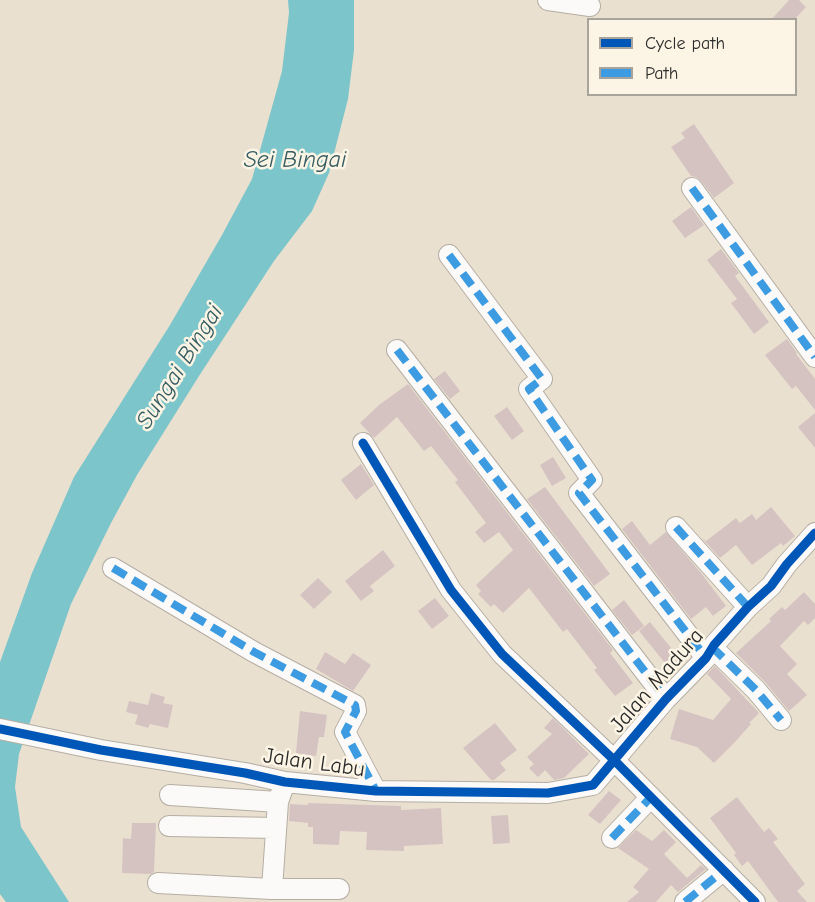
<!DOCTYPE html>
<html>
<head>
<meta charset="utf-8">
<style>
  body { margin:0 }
  #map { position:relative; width:815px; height:902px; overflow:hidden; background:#eae0d0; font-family:"Comic Neue",sans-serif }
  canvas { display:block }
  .legend { position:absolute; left:587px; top:18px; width:210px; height:78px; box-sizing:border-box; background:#fcf5e5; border:2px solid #a8a49b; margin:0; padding:8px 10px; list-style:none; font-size:18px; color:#2b2b2b }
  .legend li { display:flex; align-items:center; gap:12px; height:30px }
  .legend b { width:30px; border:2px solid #a8a49b }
</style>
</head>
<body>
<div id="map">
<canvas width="815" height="902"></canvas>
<ul class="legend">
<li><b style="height:8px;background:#0057b8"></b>Cycle path</li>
<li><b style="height:8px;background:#3d9ce1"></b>Path</li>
</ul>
</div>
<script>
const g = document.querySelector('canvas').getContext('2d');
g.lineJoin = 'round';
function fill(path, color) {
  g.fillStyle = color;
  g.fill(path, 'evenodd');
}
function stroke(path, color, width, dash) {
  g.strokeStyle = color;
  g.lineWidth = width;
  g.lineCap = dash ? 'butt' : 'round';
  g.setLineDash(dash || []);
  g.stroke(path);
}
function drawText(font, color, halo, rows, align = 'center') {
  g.font = font + ' "Comic Neue",sans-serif';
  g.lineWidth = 5;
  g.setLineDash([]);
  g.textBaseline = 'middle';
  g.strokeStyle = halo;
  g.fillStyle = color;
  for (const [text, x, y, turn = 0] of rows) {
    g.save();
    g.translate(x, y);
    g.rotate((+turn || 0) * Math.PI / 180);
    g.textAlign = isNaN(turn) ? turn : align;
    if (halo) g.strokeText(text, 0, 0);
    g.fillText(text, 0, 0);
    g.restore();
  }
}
const water = new Path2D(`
  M 288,0 L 354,0 L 354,50 L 348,99 L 329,173 L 312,211 L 274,261 L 199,376 L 137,475 L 111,523 L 71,604 L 19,754 L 15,787 L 21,827 L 69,902 L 6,902 L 0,894 L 0,662 L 32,573 L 74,477 L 170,325 L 222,235 L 252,179 L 282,71 L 289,13 Z`);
const building = new Path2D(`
  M 789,0 L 799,0 L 806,7 L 794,20 L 771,20 Z
  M 694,124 L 734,183 L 714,198 L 701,181 L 696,177 L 691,176 L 671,147 L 685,138 L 681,133 Z
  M 691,207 L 704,225 L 685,238 L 672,221 Z
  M 721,249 L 739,273 L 735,276 L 769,322 L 754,334 L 731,303 L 737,299 L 707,260 Z
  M 787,339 L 797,353 L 796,354 L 815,379 L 815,410 L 796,386 L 792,389 L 765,355 Z
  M 445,371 L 460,391 L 450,399 L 434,379 Z
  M 408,384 L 613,650 L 610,653 L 633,683 L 615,696 L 594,670 L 597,668 L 567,629 L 563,632 L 529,588 L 503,613 L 494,604 L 491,607 L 478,594 L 481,591 L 476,585 L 513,550 L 499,532 L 484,543 L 475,532 L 486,523 L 455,482 L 458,480 L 431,446 L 424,451 L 397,417 L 374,438 L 360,423 L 379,405 Z
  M 507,407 L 524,431 L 512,440 L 494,416 Z
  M 815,413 L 815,448 L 798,427 Z
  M 553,457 L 566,478 L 552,486 L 540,465 Z
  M 361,464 L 374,485 L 356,500 L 341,480 Z
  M 545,487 L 610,574 L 594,586 L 527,499 Z
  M 771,507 L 795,536 L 783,546 L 781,543 L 752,565 L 736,545 L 720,558 L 702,538 L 706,541 L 736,518 L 740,523 L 752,514 L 756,520 Z
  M 632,521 L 650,545 L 666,532 L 701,573 L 726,606 L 713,616 L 706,607 L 691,619 L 622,529 Z
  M 383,550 L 395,566 L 370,586 L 374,591 L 361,601 L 345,581 Z
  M 318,578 L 332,592 L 314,609 L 300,595 Z
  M 804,592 L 815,604 L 815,618 L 808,625 L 804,621 L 780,646 L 797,664 L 787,674 L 807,695 L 789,711 L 765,682 L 736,653 L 771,621 L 769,619 L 782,607 L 785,610 Z
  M 435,598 L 449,616 L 432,629 L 418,611 Z
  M 624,600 L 644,626 L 632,635 L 612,610 Z
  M 650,622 L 680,659 L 669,668 L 639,631 Z
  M 325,652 L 345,664 L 353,653 L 371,665 L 353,691 L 316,669 Z
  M 715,666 L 759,713 L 749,723 L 751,724 L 735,742 L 714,763 L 697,747 L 670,739 L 679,709 L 713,720 L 731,699 L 707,674 Z
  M 151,693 L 165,697 L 163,703 L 173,705 L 168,728 L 150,724 L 148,728 L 135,724 L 138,715 L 126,712 L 129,701 L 148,705 Z
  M 300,711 L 327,715 L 324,737 L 319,737 L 316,756 L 296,753 Z
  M 553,718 L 589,754 L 564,778 L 554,780 L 545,770 L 538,777 L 529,768 L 534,764 L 527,757 L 552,734 L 544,728 Z
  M 495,723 L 517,750 L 500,763 L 506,770 L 494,780 L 491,780 L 463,748 Z
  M 609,791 L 621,800 L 600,824 L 588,815 Z
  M 737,797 L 764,832 L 769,828 L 778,839 L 773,842 L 805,884 L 797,891 L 807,902 L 778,902 L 748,861 L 742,866 L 734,855 L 736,853 L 710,818 Z
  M 308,803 L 401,806 L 401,810 L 441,808 L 443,844 L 404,846 L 404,851 L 366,850 L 367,832 L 340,831 L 339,845 L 313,844 L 313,827 L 308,827 L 308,823 L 289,821 L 290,804 L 308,805 Z
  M 508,815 L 510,843 L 493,844 L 491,816 Z
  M 132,823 L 156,823 L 154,872 L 151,874 L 122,873 L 123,838 L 131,839 Z
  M 636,830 L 652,841 L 664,830 L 676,842 L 664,854 L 687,878 L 701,865 L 706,869 L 678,892 L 671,885 L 656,902 L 627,902 L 639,892 L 633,887 L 649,869 L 618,848 Z`);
const minor = new Path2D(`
  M 548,0 L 590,6
  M 692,188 L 815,357
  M 449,255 L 542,379 L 529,389 L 592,480 L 579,493 L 706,658
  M 397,350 L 666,699
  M 363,443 L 451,590 L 502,654 L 614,760 L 755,902
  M 676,527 L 748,607
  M 113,568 L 254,652 L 355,705 L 356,711 L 345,732 L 376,791
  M 712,647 L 756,690 L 781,720
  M 0,729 L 101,750 L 245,773 L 285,782 L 376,791 L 548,793 L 593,785 L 666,699 L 706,658 L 714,645 L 748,607 L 771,586 L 787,564 L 815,533
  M 170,795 L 278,802
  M 169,826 L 276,828
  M 612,838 L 651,797
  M 158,883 L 272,889 L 278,802 L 285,782
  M 272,889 L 339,889
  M 685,902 L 724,870`);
const quiet = new Path2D(`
  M 692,188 L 815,357
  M 449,255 L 542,379 L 529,389 L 592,480 L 579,493 L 706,658
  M 397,350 L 666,699
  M 676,527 L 748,607
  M 113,568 L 254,652 L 355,705 L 356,711 L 345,732 L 376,791
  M 712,647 L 756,690 L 781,720
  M 612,838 L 651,797
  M 685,902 L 724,870`);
const cycleway = new Path2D(`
  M 363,443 L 451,590 L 502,654 L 614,760 L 755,902
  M 0,729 L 101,750 L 245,773 L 285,782 L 376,791 L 548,793 L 593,785 L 666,699 L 706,658 L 714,645 L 748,607 L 771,586 L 787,564 L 815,533`);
const streetNames = [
  ["Jalan Madura",657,681,-49],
  ["Jalan Labu",314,763,8]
];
const waterNames = [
  ["Sei Bingai",295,160],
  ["Sungai Bingai",180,367,-58]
];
fill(water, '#7cc5ca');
fill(building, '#d5c3c2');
stroke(minor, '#b4aea4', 22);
stroke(minor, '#fcfaf8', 20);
stroke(quiet, '#3d9ce1', 8, [15, 8]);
stroke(cycleway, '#0057b8', 9);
drawText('22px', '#2b2b2b', '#fcf5e5', streetNames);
drawText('italic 24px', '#375d62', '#fcf5e5', waterNames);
</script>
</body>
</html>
